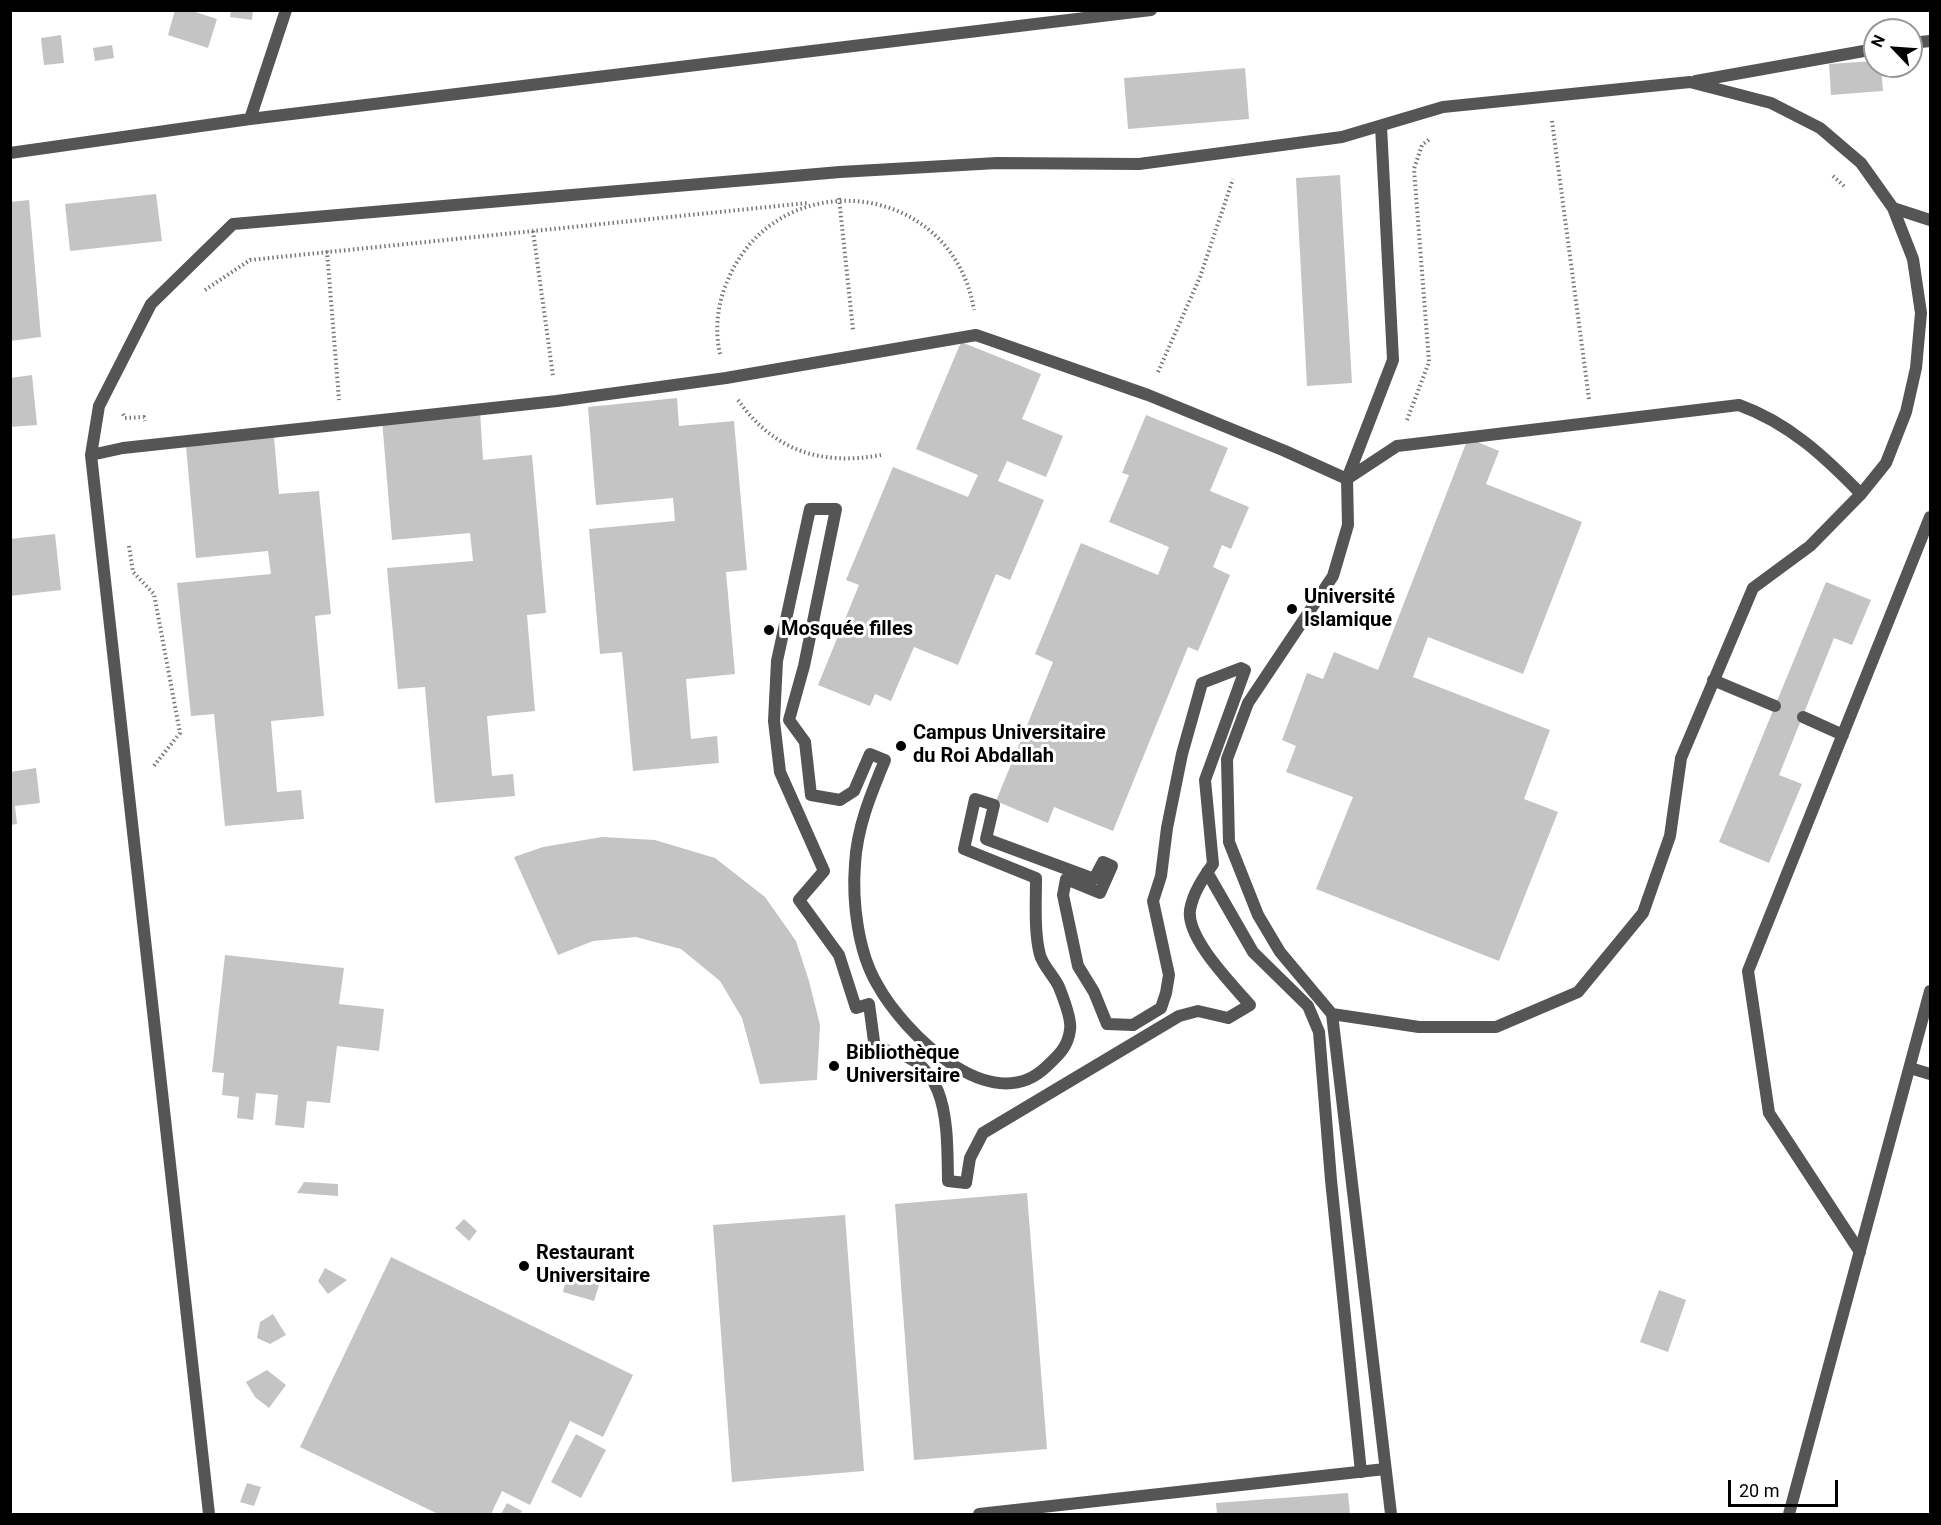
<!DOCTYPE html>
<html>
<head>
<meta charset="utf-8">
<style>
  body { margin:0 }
  #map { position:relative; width:1941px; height:1525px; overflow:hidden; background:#fff; font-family:Roboto,sans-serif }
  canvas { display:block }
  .frame { position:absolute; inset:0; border:12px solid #000; pointer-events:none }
  .north { position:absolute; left:1863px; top:18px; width:60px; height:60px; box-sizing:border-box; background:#fff; border:2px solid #999; border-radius:50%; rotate:295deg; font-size:16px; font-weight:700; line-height:24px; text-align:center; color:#000 }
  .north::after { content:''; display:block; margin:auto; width:21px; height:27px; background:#000; clip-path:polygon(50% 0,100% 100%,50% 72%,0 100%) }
  .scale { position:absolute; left:1728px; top:1480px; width:110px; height:27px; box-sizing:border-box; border:3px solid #000; border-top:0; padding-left:8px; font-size:18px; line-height:21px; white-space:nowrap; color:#000; -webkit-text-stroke:4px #fff; paint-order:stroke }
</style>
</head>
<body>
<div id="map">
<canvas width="1941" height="1525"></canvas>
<div class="frame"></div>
<div class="north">N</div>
<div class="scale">20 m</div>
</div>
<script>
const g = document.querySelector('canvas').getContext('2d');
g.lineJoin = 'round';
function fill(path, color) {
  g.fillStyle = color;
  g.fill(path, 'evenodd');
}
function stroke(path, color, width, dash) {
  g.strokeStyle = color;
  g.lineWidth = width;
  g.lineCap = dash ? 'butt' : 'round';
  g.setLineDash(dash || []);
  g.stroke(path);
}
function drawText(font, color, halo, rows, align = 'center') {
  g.font = font + ' Roboto,sans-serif';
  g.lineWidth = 6;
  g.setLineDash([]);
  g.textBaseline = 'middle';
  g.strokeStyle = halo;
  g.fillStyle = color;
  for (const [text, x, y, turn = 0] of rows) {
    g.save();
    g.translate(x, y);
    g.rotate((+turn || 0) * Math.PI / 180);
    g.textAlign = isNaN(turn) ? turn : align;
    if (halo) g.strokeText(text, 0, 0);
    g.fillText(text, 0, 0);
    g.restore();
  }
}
const building = new Path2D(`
  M 175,10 L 189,10 L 217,19 L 208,48 L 168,35 Z
  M 231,10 L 253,10 L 252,20 L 230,17 Z
  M 61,35 L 64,63 L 44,65 L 41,38 Z
  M 112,45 L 114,58 L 95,61 L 93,48 Z
  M 1875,61 L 1875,66 L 1881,66 L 1883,91 L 1831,95 L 1829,64 Z
  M 1245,68 L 1249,119 L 1128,129 L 1124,78 Z
  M 1340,175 L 1352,383 L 1307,386 L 1296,178 Z
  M 156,194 L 162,241 L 70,251 L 65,204 Z
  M 29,200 L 41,337 L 10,341 L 10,202 Z
  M 961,342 L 1041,374 L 1022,419 L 1063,436 L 1046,477 L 1007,461 L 998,481 L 1044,500 L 1010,580 L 996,574 L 958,665 L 914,647 L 891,701 L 875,694 L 870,706 L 818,685 L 859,585 L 846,580 L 893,467 L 968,497 L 978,475 L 916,449 Z
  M 32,375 L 37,425 L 10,427 L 10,378 Z
  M 677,398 L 679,426 L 734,421 L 747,570 L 726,572 L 735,674 L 686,679 L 691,739 L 717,736 L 719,763 L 633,771 L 622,652 L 600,654 L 589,529 L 675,521 L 673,498 L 596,505 L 588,407 Z
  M 480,411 L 483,460 L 532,455 L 546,613 L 527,615 L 535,711 L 487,716 L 492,776 L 513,774 L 515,796 L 435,803 L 425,687 L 398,689 L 387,568 L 473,561 L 470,533 L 392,540 L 382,420 Z
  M 1146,415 L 1228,448 L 1210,491 L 1249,507 L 1231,549 L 1222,545 L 1213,567 L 1230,575 L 1198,651 L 1188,647 L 1113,831 L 1054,807 L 1048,823 L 996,801 L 1053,662 L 1035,654 L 1081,543 L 1158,575 L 1169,547 L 1109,522 L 1129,475 L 1122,473 Z
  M 274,437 L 279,494 L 319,491 L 331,614 L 315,616 L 324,716 L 271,721 L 277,792 L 301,790 L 304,819 L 225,826 L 214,714 L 191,716 L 177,583 L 271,574 L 268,551 L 196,558 L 186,446 Z
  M 1468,438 L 1499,451 L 1486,484 L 1582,522 L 1523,674 L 1428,637 L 1413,677 L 1550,730 L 1524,799 L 1558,812 L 1499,961 L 1316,889 L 1353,797 L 1286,772 L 1296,746 L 1282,740 L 1307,673 L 1323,679 L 1334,652 L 1378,670 Z
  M 55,534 L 61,590 L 10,596 L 10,539 Z
  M 1826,582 L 1871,600 L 1852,645 L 1834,638 L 1779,775 L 1802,784 L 1769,863 L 1719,842 Z
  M 36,768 L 40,803 L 15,806 L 17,824 L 10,825 L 10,772 Z
  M 602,837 L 655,840 L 715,858 L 765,897 L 796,941 L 809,981 L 820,1025 L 817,1080 L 760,1084 L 742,1018 L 720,981 L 681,949 L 636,937 L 593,941 L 558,955 L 514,857 L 543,847 Z
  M 225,955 L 344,968 L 339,1004 L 384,1009 L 379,1051 L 337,1046 L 330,1103 L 307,1101 L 304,1128 L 275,1125 L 278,1095 L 256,1093 L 253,1120 L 237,1118 L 239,1097 L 222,1095 L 224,1073 L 212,1072 Z
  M 304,1182 L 338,1184 L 338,1196 L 297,1193 Z
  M 1027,1193 L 1047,1449 L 914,1460 L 895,1204 Z
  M 845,1215 L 864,1471 L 732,1482 L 713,1225 Z
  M 464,1219 L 477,1231 L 469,1241 L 455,1228 Z
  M 391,1257 L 633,1375 L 603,1437 L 570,1421 L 530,1505 L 502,1491 L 491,1514 L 438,1514 L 300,1447 Z
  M 325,1268 L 347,1280 L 328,1294 L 318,1281 Z
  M 568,1272 L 600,1282 L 594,1301 L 563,1292 Z
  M 1659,1290 L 1686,1300 L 1668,1352 L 1640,1342 Z
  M 273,1314 L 286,1335 L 270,1344 L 257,1338 L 260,1322 Z
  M 267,1370 L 286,1385 L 269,1408 L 255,1397 L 246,1382 Z
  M 576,1434 L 606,1450 L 581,1498 L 551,1482 Z
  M 247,1483 L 261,1487 L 254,1506 L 240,1502 Z
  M 1348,1493 L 1350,1514 L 1217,1514 L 1216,1503 Z
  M 507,1503 L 522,1511 L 520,1514 L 501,1514 Z`);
const path = new Path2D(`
  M 1552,121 L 1589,399
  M 1833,176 L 1845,187
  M 839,198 L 853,330
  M 533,231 L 553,376
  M 327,251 L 339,400
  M 205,290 L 250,260 L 807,203
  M 720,354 C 715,332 717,308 725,287 C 771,161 952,177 974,310
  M 1158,372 L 1200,277 L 1233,179
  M 738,400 C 774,451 821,466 881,455
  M 123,414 L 125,418 L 144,417 L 145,421
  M 1407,420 L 1429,362 L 1414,169 L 1422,145 L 1431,138
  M 129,546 L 133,572 L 154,594 L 180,733 L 153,767`);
const service = new Path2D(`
  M 1911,43 L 1930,41
  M 1696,81 L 1875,49
  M 1893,208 L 1930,220
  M 91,455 L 123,448 L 557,401 L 726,378 L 976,335 L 1148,395 L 1285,451 L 1347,479
  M 1347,479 L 1397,446 L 1739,405 C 1789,423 1825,457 1861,494 L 1810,546 L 1753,588 L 1681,758 L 1670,836 L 1643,913 L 1578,992 L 1496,1027 L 1419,1027 L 1332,1014 L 1280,952 L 1258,915 L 1229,842 L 1227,759 L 1248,703 L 1333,576 L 1348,525 L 1347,479 L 1393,360 L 1381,126
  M 1713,680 L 1775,706
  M 1803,717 L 1843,735
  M 1332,1014 L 1391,1514
  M 1910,1068 L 1930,1074
  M 1860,1252 L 1769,1113 L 1748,971 L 1930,517
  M 209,1514 L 91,455 L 99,406 L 151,304 L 233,224 L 840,172 L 997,163 L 1139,164 L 1342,137 L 1443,107 L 1690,82 L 1771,103 L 1820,128 L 1861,163 L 1893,208 L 1913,259 L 1921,313 L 1916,368 L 1906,412 L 1886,463 L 1861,494
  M 979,1514 L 1385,1469`);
const pedestrian = new Path2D(`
  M 810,509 L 836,509 L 804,666 L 789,720 L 805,742 L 811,795 L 840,800 L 854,791 L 870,754 L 885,760 C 871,794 857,827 855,864 C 852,901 858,952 877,984 C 903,1032 991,1120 1046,1067 C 1058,1056 1068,1047 1070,1030 C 1072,1020 1063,997 1059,987 C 1054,976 1043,966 1040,955 C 1034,932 1036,902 1036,878 L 964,849 L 975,799 L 994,805 L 986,839 L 1094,879 L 1103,862 L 1112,866 L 1100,893 L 1066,879 L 1063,895 L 1078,966 L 1094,992 L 1107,1024 L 1133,1025 L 1161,1008 L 1166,993 L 1169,975 L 1153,901 L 1161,876 L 1167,828 L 1182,754 L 1202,683 L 1241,668 L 1245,670 L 1205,780 L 1213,864 C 1203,878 1193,893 1190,910 C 1186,938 1232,984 1250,1005 L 1228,1018 L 1198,1011 L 1179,1016 L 983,1133 L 970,1158 L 966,1183 L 948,1181 C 947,1122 950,1054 875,1049 L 869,1004 L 856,1008 L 839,955 L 799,900 L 824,871 L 780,772 L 774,721 L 777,661 Z
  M 1207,872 L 1253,952 L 1308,1006 L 1319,1032 L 1331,1180 L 1361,1472`);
const minor = new Path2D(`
  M 250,119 L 286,10
  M 10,153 L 250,119 L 1151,10
  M 1789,1514 L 1930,991`);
const markers = [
  [1292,609,6,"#000"],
  [769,630,6,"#000"],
  [901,746,6,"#000"],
  [834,1066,6,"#000"],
  [524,1266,6,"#000"]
];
const poiNames = [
  ["Université",1304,598],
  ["Islamique",1304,621],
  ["Mosquée filles",781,630],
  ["Campus Universitaire",913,734],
  ["du Roi Abdallah",913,757],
  ["Bibliothèque",846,1054],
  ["Universitaire",846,1077],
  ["Restaurant",536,1254],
  ["Universitaire",536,1277]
];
fill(building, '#c4c4c4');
stroke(path, '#777', 4, [1.5, 3]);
stroke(service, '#555', 12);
stroke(pedestrian, '#555', 12);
stroke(minor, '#555', 12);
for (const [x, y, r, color] of markers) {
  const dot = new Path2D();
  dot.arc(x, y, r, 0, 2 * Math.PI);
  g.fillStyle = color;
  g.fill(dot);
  stroke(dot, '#fff', 2);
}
drawText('bold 20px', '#000', '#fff', poiNames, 'left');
</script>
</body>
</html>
